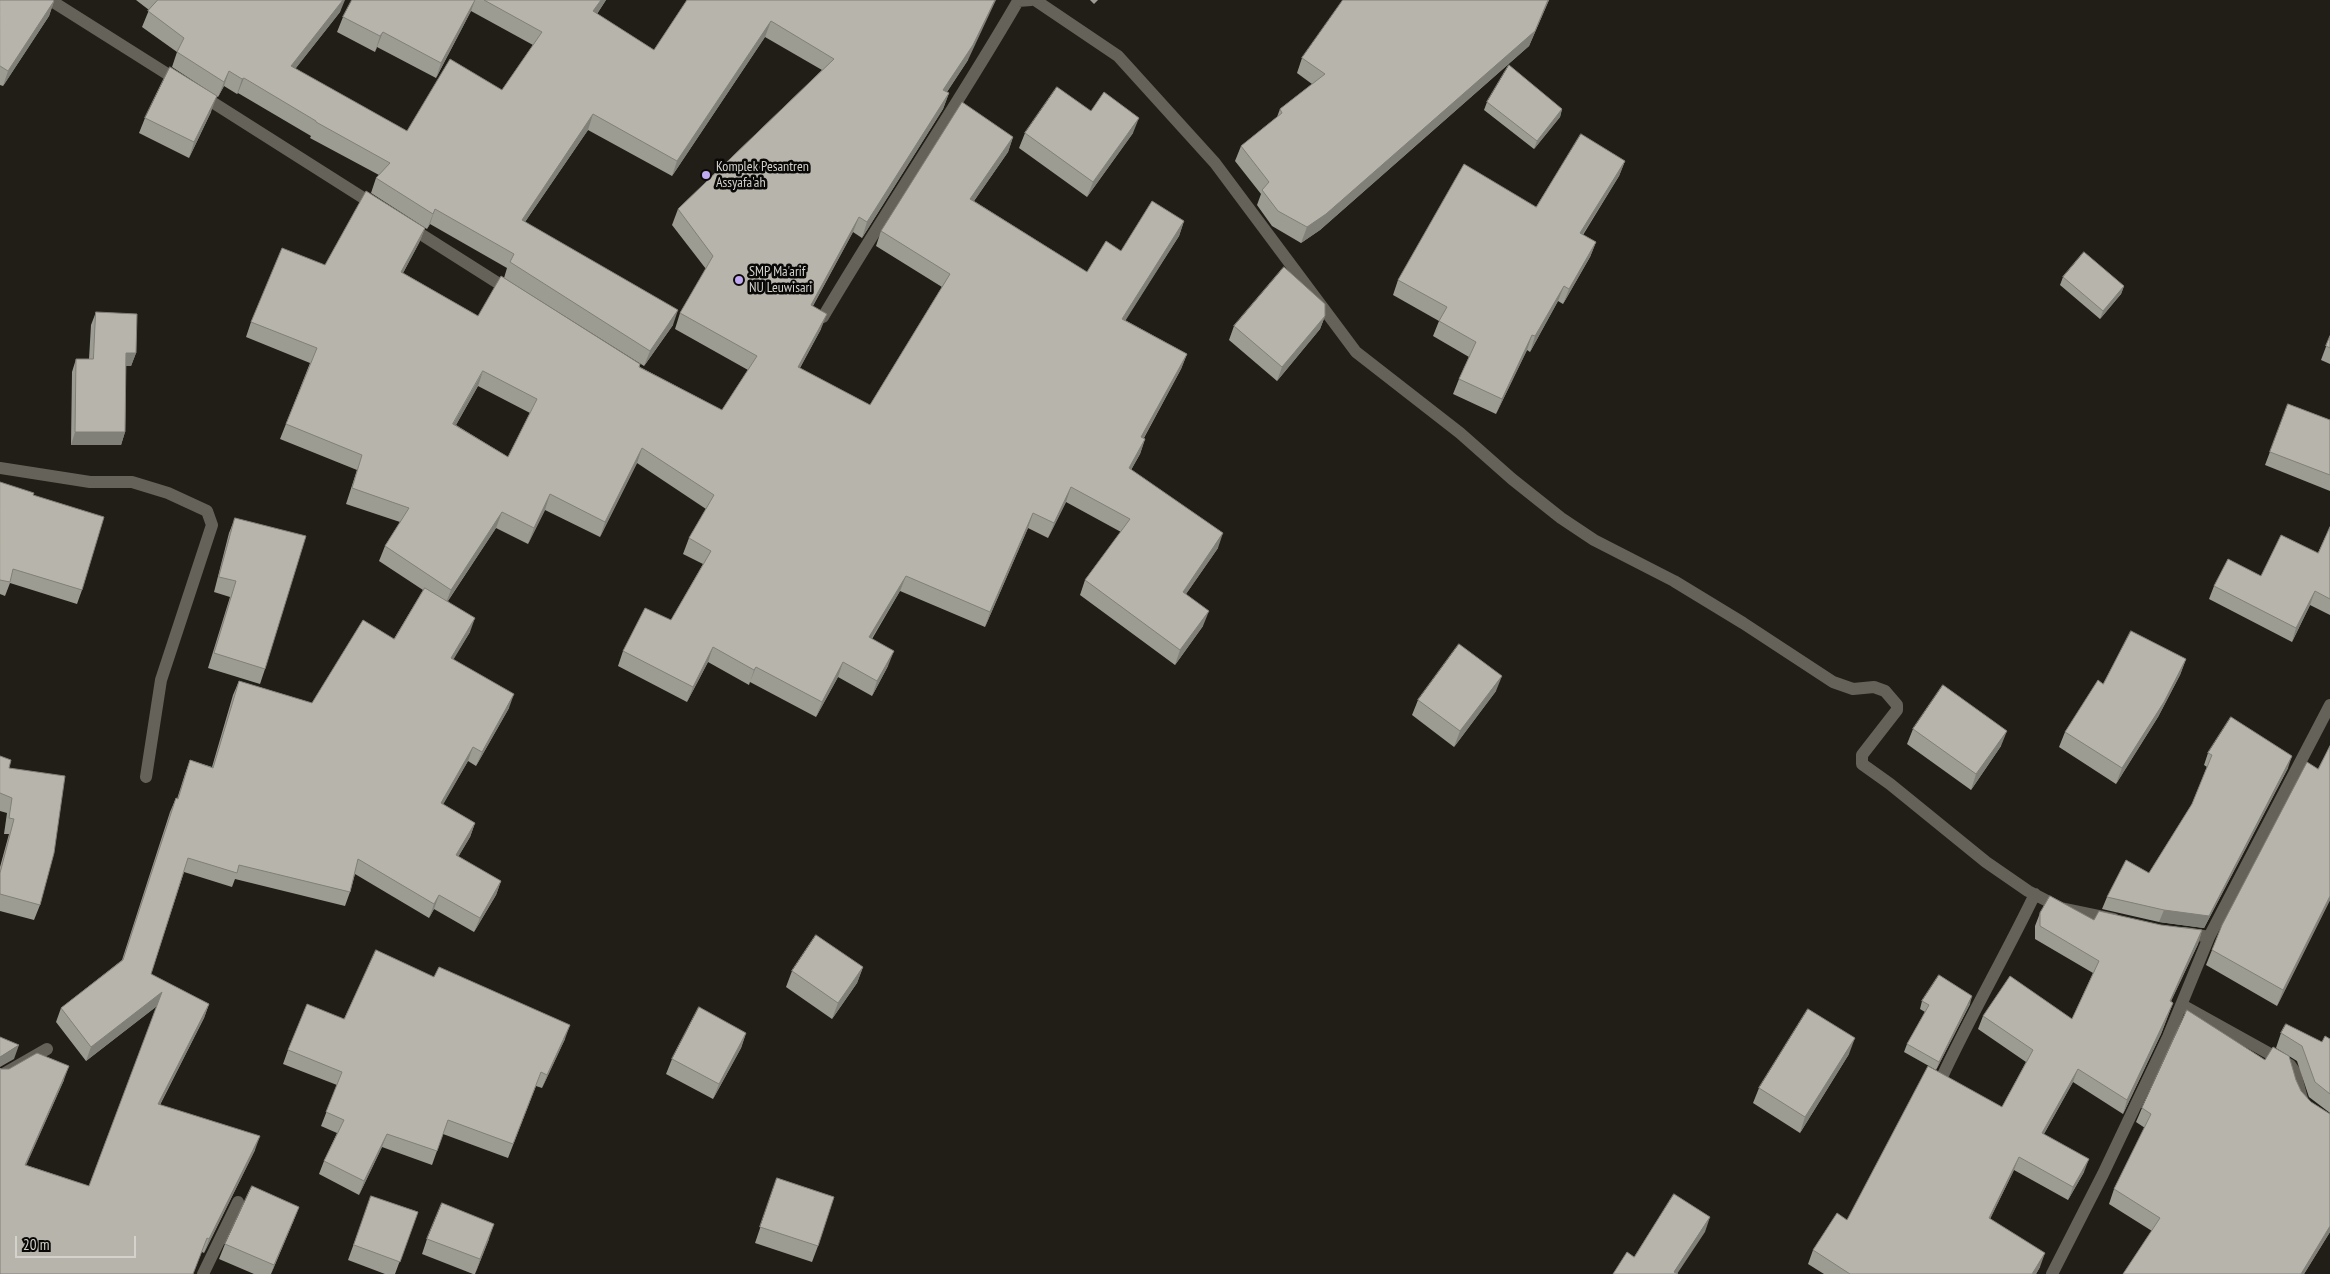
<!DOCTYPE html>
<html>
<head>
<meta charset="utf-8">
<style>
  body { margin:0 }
  #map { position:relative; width:2330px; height:1274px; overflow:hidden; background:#201e17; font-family:"PT Sans Narrow",sans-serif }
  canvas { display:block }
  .scale { position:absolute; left:15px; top:1236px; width:121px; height:22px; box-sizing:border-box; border:2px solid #d3d2cd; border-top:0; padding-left:6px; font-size:15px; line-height:18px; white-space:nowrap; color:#d3d2cd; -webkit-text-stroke:4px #090806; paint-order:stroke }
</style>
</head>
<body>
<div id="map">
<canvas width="2330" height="1274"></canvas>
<div class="scale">20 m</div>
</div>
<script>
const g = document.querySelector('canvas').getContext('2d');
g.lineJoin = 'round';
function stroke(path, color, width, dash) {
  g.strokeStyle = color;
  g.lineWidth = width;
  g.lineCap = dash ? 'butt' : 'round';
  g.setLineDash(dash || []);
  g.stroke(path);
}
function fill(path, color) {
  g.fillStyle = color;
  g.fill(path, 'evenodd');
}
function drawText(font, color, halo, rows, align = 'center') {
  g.font = font + ' "PT Sans Narrow",sans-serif';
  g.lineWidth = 5;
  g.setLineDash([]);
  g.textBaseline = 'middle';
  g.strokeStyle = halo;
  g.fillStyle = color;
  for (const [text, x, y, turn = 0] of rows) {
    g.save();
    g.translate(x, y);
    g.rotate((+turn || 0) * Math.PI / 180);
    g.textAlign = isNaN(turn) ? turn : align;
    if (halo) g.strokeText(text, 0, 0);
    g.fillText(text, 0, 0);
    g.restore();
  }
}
const minor = new Path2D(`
  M 50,0 L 180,82
  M 1035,0 L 1118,56 L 1215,163 L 1356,352 L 1460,433 L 1512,479 L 1561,518 L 1594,540 L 1674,581 L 1743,623 L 1833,682 L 1853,689 L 1874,687 L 1885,691 L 1897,705 L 1897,710 L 1862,755 L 1862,764 L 1890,784 L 1986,862 L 2028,891 L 2061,908 L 2114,919
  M 201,95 L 376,206
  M 408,226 L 512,292
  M 823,317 C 886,210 956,108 1018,1 L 1031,0
  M 0,468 L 90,482 L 132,482 L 168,493 L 207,511 L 212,525 L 161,680 L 146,777
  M 2185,933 L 2209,937
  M 2182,1005 L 2290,1065 L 2295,1072 L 2302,1099
  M 0,1076 L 47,1049
  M 1942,1077 C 1971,1015 2005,956 2035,894
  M 203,1274 L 238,1202
  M 2052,1274 L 2103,1174 L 2168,1037 L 2209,937 L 2330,705`);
const wall = new Path2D(`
  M 0,0 L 54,1 L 49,16 L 3,86 L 0,85 Z
  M 136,0 L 343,0 L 340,12 L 295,69 L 407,131 L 502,90 L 533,45 L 471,11 L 436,78 L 377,47 L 375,52 L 337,32 L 343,17 L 352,0 L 606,0 L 597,14 L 654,50 L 687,0 L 968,60 L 947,92 L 949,93 L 943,109 L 862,238 L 853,232 L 813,306 L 821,329 L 800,368 L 870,405 L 942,287 L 876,246 L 881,231 L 1013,137 L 1008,152 L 974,201 L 1087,272 L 1121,251 L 1184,221 L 1179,236 L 1125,320 L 1187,354 L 1181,369 L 1144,438 L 1145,439 L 1140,454 L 1131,470 L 1218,548 L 1186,594 L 1203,626 L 1175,665 L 1080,595 L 1085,580 L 1121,532 L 1066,502 L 1048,538 L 1028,528 L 985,627 L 900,591 L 872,639 L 888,666 L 872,696 L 838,677 L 816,717 L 750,682 L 749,685 L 708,662 L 687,702 L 618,666 L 623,651 L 671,620 L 703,564 L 683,554 L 689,538 L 706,509 L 637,463 L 600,537 L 545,510 L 528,544 L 496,528 L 448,601 L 470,632 L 453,659 L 509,708 L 476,766 L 468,761 L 443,804 L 475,823 L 470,837 L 458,857 L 501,881 L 496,895 L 474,932 L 434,909 L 429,918 L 355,874 L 350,892 L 345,906 L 235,879 L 232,887 L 184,872 L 151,974 L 209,1004 L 204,1018 L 160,1105 L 255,1150 L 204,1253 L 202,1252 L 0,1274 L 1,1069 L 64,1080 L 26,1165 L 89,1186 L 157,1006 L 86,1061 L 56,1022 L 61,1008 L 122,960 L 170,812 L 176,798 L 177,799 L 185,774 L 190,760 L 212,767 L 233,695 L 239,681 L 312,703 L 394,639 L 423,590 L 379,561 L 385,546 L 400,522 L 346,504 L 357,470 L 280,439 L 310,363 L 246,337 L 251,322 L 325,265 L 425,228 L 419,243 L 403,273 L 478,316 L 640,364 L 640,367 L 722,410 L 748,370 L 675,329 L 680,313 L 706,269 L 672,225 L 678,209 L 822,70 L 765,37 L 672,176 L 588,130 L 525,222 L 673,325 L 644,366 L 504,278 L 507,268 L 430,224 L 427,229 L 371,193 L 376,178 L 379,175 L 310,138 L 311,136 L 238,93 L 237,94 L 224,86 L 218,97 L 172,67 L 177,52 L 142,27 L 149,10 ZM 478,386 L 530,413 L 508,457 L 456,425 Z
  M 1090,0 L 1098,0 L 1094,4 Z
  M 1343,0 L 1549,0 L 1529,46 L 1320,230 L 1301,243 L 1272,226 L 1257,205 L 1261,194 L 1235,161 L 1241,146 L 1277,117 L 1280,109 L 1312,84 L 1297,73 L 1302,58 Z
  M 1487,102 L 1562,109 L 1560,117 L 1534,149 L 1484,110 Z
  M 1091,111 L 1133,133 L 1087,197 L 1019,148 L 1025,133 Z
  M 211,112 L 189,158 L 139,133 L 145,118 Z
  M 1625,161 L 1619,176 L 1583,235 L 1596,242 L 1590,257 L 1563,304 L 1558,301 L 1530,352 L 1527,350 L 1496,414 L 1453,394 L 1459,379 L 1469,357 L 1433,336 L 1439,321 L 1393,295 L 1398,280 Z
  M 2063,277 L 2124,286 L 2121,294 L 2100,319 L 2060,285 Z
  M 96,312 L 136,353 L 131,366 L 126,366 L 125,432 L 121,445 L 71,445 L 72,372 L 76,359 L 89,359 L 91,325 Z
  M 1325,316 L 1320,329 L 1277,381 L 1229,340 L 1234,326 Z
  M 2330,336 L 2330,364 L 2321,360 Z
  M 2288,404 L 2330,420 L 2330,491 L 2265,465 Z
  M 0,482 L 33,495 L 82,590 L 77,604 L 10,583 L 5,596 L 0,594 Z
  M 235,518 L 265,669 L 260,684 L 208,668 L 230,597 L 214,592 L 229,533 Z
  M 2330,527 L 2330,615 L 2310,605 L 2292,642 L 2209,599 L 2214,586 L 2261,576 L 2318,553 Z
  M 2186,659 L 2180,675 L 2158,717 L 2116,784 L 2059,747 L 2065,732 L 2103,684 Z
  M 1496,691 L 1454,747 L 1412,715 L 1418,700 Z
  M 1913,729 L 2001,746 L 1971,790 L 1907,744 Z
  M 2330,746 L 2330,900 L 2277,1006 L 2206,965 L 2212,950 L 2318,769 Z
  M 2208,753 L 2288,768 L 2204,928 L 2159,922 L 2102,909 L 2107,897 L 2149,873 L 2192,804 L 2207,767 L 2204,765 Z
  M 0,756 L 9,768 L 40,905 L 34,920 L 0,911 L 0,867 L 9,834 L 4,834 L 7,813 L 0,811 Z
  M 2040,913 L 2094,920 L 2161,925 L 2202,930 L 2198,944 L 2171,1001 L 2173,1003 L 2161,1034 L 2123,1114 L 2073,1082 L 2044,1134 L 2084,1172 L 2068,1200 L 2014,1170 L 1990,1219 L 2040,1267 L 2036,1274 L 1824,1274 L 1808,1264 L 1813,1250 L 1847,1220 L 2002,1107 L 2026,1062 L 1978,1029 L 1983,1016 L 2072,1019 L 2093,973 L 2035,939 L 2035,926 Z
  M 863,967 L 857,983 L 832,1019 L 786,987 L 792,971 Z
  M 1922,1001 L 1970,1004 L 1936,1070 L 1904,1052 L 1907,1044 L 1925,1012 L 1920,1009 Z
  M 344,1019 L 565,1039 L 542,1088 L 536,1086 L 508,1158 L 443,1134 L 432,1165 L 382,1147 L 359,1195 L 319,1174 L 324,1161 L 337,1133 L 321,1126 L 337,1085 L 283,1064 L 288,1050 Z
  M 746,1033 L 741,1048 L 713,1099 L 666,1074 L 672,1059 Z
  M 2281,1033 L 2322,1042 L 2330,1039 L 2330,1113 L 2309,1097 L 2297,1061 L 2276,1048 Z
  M 1849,1054 L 1800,1133 L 1753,1103 L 1759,1088 Z
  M 2296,1080 L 2301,1091 L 2311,1102 L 2330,1114 L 2330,1232 L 2304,1274 L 2123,1274 L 2152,1231 L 2109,1204 L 2114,1189 L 2145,1128 L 2136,1122 L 2142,1108 Z
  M 777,1178 L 818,1246 L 812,1262 L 755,1243 Z
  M 371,1196 L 418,1212 L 395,1274 L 385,1274 L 348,1260 Z
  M 299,1207 L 293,1222 L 271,1274 L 254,1274 L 219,1259 L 225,1244 Z
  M 427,1239 L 489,1239 L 475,1274 L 473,1274 L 422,1254 Z`);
const shadedWall = new Path2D(`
  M 343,0 L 345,0 L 340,12 L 285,82 L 291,66 Z
  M 475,0 L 471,11 L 436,78 L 441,63 Z
  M 601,0 L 606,0 L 588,27 L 593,11 Z
  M 995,0 L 996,0 L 968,60 L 938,105 L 943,90 Z
  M 1548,0 L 1549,0 L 1529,46 L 1320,230 L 1301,243 L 1307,227 Z
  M 54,1 L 49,16 L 3,86 L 8,71 Z
  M 771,21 L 765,37 L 672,176 L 677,161 Z
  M 383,32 L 375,52 L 380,36 Z
  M 229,71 L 224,86 L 218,97 L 224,82 Z
  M 244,78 L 238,93 L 237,94 L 242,79 Z
  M 949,93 L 943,109 L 862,238 L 867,222 Z
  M 217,96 L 211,112 L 189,158 L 194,142 Z
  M 1562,109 L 1560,117 L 1534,149 L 1537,141 Z
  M 593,114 L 588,130 L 516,235 L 522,220 Z
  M 1139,118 L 1133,133 L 1087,197 L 1093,182 Z
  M 1013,137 L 1008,152 L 965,214 L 970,199 Z
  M 1625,161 L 1619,176 L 1574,248 L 1580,233 Z
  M 435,209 L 430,224 L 427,229 Z
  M 859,217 L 853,232 L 805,320 L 811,305 Z
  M 1184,221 L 1179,236 L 1117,334 L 1122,319 Z
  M 425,228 L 419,243 L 395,288 L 401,272 Z
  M 1596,242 L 1590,257 L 1563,304 L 1569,289 Z
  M 1564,286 L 1558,301 L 1530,352 L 1535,336 Z
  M 2124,286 L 2121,294 L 2100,319 L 2103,311 Z
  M 678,310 L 673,325 L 644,366 L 650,351 Z
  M 827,314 L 821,329 L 792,382 L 798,367 Z
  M 1325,316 L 1320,329 L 1277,381 L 1282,367 Z
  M 1532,335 L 1527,350 L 1496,414 L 1502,399 Z
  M 126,353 L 136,353 L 131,366 L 121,366 Z
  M 1187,354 L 1181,369 L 1136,452 L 1141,437 Z
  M 483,371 L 478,386 L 448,439 L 453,424 Z
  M 75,432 L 125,432 L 121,445 L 71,445 Z
  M 1145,439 L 1140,454 L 1123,484 L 1129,468 Z
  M 642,448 L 637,463 L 600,537 L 605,522 Z
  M 1071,487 L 1066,502 L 1048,538 L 1054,523 Z
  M 550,494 L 545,510 L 528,544 L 534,528 Z
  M 502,512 L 496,528 L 445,605 L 451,590 Z
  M 1033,513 L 1028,528 L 985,627 L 990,612 Z
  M 1223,533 L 1218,548 L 1177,607 L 1183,592 Z
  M 906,576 L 900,591 L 863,652 L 869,637 Z
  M 2315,591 L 2310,605 L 2292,642 L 2296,628 Z
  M 1209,611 L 1203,626 L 1175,665 L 1180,650 Z
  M 475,618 L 470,632 L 446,672 L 451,658 Z
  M 713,647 L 708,662 L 687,702 L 693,687 Z
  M 894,651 L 888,666 L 872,696 L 877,681 Z
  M 2186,659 L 2180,675 L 2158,717 L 2116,784 L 2122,768 Z
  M 843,662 L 838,677 L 816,717 L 822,702 Z
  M 756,667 L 750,682 L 749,685 L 754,670 Z
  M 1502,676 L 1496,691 L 1454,747 L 1460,731 Z
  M 514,694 L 509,708 L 476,766 L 482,752 Z
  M 2007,731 L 2001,746 L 1971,790 L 1976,774 Z
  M 473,747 L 468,761 L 436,817 L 441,803 Z
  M 2292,756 L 2288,768 L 2204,928 L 2159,922 L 2164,910 Z
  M 475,823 L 470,837 L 451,869 L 456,855 Z
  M 501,881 L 496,895 L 474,932 L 480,918 Z
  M 439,895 L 434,909 L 429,918 L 434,904 Z
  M 2330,896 L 2330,900 L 2277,1006 L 2283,990 Z
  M 2202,930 L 2198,944 L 2165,1014 L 2170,1001 Z
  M 863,967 L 857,983 L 832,1019 L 838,1003 Z
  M 162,992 L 157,1006 L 86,1061 L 91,1047 Z
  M 1972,996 L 1970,1004 L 1936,1070 L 1939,1062 Z
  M 2173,1003 L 2161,1034 L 2123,1114 L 2127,1100 Z
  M 209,1004 L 204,1018 L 153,1118 L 158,1104 Z
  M 570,1025 L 565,1039 L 542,1088 L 547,1075 Z
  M 746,1033 L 741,1048 L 713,1099 L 719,1084 Z
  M 1855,1038 L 1849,1054 L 1800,1133 L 1805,1117 Z
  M 19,1045 L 14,1059 L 0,1067 L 0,1057 Z
  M 69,1066 L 64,1080 L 20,1179 L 25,1165 Z
  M 2078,1069 L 2073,1082 L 2037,1146 L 2042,1133 Z
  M 387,1134 L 382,1147 L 359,1195 L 364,1181 Z
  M 260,1136 L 255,1150 L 204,1253 L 209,1239 Z
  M 2019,1157 L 2014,1170 L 1984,1231 L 1989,1218 Z
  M 2089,1159 L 2084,1172 L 2068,1200 L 2073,1187 Z
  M 299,1207 L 293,1222 L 271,1274 L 274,1265 Z
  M 1710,1217 L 1705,1232 L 1677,1274 L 1674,1272 Z
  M 494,1224 L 489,1239 L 475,1274 L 480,1259 Z
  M 2330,1226 L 2330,1232 L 2304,1274 L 2301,1274 Z
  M 2045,1253 L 2040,1267 L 2036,1274 L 2032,1274 Z`);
const building = new Path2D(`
  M 0,0 L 53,0 L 54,1 L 8,71 L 0,66 Z
  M 158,0 L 343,0 L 291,66 L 407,131 L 450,59 L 502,90 L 542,32 L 484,0 L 601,0 L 593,11 L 654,50 L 687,0 L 995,0 L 973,45 L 943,90 L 949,93 L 867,222 L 859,217 L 811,305 L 827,314 L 798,367 L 870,405 L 950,274 L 881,231 L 962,102 L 1013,137 L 970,199 L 1087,272 L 1106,241 L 1121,251 L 1152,201 L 1184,221 L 1122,319 L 1187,354 L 1141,437 L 1145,439 L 1129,468 L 1223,533 L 1183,592 L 1209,611 L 1180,650 L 1085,580 L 1130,519 L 1071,487 L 1054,523 L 1033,513 L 990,612 L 906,576 L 869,637 L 894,651 L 877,681 L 843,662 L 822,702 L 756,667 L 754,670 L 713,647 L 693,687 L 623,651 L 645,608 L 671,620 L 711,551 L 689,538 L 714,495 L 642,448 L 605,522 L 550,494 L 534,528 L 502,512 L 451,590 L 385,546 L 409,508 L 352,488 L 362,455 L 286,424 L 317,348 L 251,322 L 282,248 L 325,265 L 366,191 L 425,228 L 401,272 L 478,316 L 501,276 L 640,364 L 639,367 L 722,410 L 757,356 L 680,313 L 713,256 L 678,209 L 834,59 L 771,21 L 677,161 L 593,114 L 522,220 L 678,310 L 650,351 L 510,262 L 514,254 L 435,209 L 433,214 L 376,178 L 390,163 L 316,122 L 316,121 L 244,78 L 242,79 L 229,71 L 224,82 L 177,52 L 184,38 L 148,11 ZM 483,371 L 537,399 L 508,457 L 453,424 Z
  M 352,0 L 475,0 L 441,63 L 383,32 L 380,36 L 343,17 Z
  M 1343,0 L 1548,0 L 1535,31 L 1326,214 L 1307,227 L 1278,211 L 1262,190 L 1269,182 L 1241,146 L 1282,113 L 1280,109 L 1325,74 L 1302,58 Z
  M 1509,65 L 1562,109 L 1537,141 L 1487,102 Z
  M 170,67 L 217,96 L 194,142 L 145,118 Z
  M 1057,87 L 1091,111 L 1104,92 L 1139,118 L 1093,182 L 1025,133 Z
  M 1581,134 L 1625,161 L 1580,233 L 1596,242 L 1569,289 L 1564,286 L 1535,336 L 1532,335 L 1502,399 L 1459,379 L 1476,342 L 1439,321 L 1447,307 L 1398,280 L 1464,164 L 1536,207 Z
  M 2084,252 L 2124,286 L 2103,311 L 2063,277 Z
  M 1284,267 L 1325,304 L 1325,316 L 1282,367 L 1234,326 Z
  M 96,312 L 137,314 L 136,353 L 126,353 L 125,432 L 75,432 L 76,359 L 93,359 Z
  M 2330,336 L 2330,348 L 2326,346 Z
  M 2288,404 L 2330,420 L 2330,475 L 2270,452 Z
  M 0,482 L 34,493 L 33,495 L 104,517 L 82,590 L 13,569 L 10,582 L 0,580 Z
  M 235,518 L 306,536 L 265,669 L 214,653 L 236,581 L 219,577 Z
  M 2330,527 L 2330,599 L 2315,591 L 2296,628 L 2214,586 L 2228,559 L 2261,576 L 2281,535 L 2318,553 Z
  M 425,588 L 475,618 L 451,658 L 514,694 L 482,752 L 473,747 L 441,803 L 475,823 L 456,855 L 501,881 L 480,918 L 439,895 L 434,904 L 358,859 L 350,892 L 239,865 L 237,873 L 188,858 L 151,974 L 209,1004 L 158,1104 L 260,1136 L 209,1239 L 207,1238 L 193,1274 L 0,1274 L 0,1068 L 1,1069 L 9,1069 L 37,1053 L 69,1066 L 25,1165 L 89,1186 L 162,992 L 91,1047 L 61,1008 L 123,960 L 176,798 L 178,799 L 190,760 L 213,768 L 239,681 L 312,703 L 363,620 L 394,639 Z
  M 2131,631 L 2186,659 L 2164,702 L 2122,768 L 2065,732 L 2098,680 L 2103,684 Z
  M 1459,644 L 1502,676 L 1460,731 L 1418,700 Z
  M 1943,685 L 2007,731 L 1976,774 L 1913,729 Z
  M 2231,717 L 2292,756 L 2209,916 L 2164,910 L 2107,897 L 2126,860 L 2149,873 L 2192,804 L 2212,755 L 2208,753 Z
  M 2330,746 L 2330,896 L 2283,990 L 2212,950 L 2222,925 L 2307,762 L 2318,769 Z
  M 0,756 L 11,760 L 9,768 L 65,776 L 54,853 L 40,905 L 0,894 L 0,873 L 14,819 L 9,818 L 12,798 L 0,793 Z
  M 2050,896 L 2094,920 L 2099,911 L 2161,925 L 2202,930 L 2170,1001 L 2173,1003 L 2165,1020 L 2127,1100 L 2078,1069 L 2042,1133 L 2089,1159 L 2073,1187 L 2019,1157 L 1989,1218 L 2045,1253 L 2032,1274 L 1850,1274 L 1813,1250 L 1837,1213 L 1847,1220 L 1928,1066 L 2002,1107 L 2033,1050 L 1983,1016 L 2010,976 L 2072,1019 L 2099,961 L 2040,926 L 2040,913 Z
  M 816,935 L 863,967 L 838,1003 L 792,971 Z
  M 376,950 L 434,977 L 439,967 L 570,1025 L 547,1075 L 541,1072 L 513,1144 L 448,1120 L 437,1151 L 387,1134 L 364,1181 L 324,1161 L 344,1120 L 326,1112 L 342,1072 L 288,1050 L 307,1004 L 344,1019 Z
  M 1939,975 L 1972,996 L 1939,1062 L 1907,1044 L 1929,1005 L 1922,1001 Z
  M 699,1007 L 746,1033 L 719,1084 L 672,1059 Z
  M 1808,1009 L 1855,1038 L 1805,1117 L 1759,1088 Z
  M 2187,1010 L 2265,1060 L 2273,1047 L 2289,1056 L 2296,1080 L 2301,1091 L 2311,1102 L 2330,1114 L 2330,1226 L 2301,1274 L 2123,1274 L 2160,1218 L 2114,1189 L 2151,1114 L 2142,1108 Z
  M 2286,1024 L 2322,1042 L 2325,1036 L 2330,1039 L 2330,1094 L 2315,1082 L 2302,1046 L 2281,1033 Z
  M 0,1037 L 19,1045 L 0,1057 Z
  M 777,1178 L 834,1197 L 818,1246 L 760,1227 Z
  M 252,1186 L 299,1207 L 274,1265 L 225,1244 Z
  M 1674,1194 L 1710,1217 L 1674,1272 L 1678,1274 L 1613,1274 L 1627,1252 L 1634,1257 Z
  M 371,1196 L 418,1212 L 400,1262 L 354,1245 Z
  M 442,1203 L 494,1224 L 480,1259 L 427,1239 Z`);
const markers = [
  [706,175,5,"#c1a8f3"],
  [739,280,5,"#c1a8f3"]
];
const poiNames = [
  ["Komplek Pesantren",716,167],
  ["Assyafa'ah",716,183],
  ["SMP Ma'arif",749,272],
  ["NU Leuwisari",749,288]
];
stroke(minor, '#646259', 12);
fill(wall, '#9d9c93');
fill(shadedWall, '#807f78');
fill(building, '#b7b5ab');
stroke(building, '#807f78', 1);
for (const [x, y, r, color] of markers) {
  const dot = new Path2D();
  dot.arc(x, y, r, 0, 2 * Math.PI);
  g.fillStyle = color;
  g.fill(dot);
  stroke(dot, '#090806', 2);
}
drawText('14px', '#d3d2cd', '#090806', poiNames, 'left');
</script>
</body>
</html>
